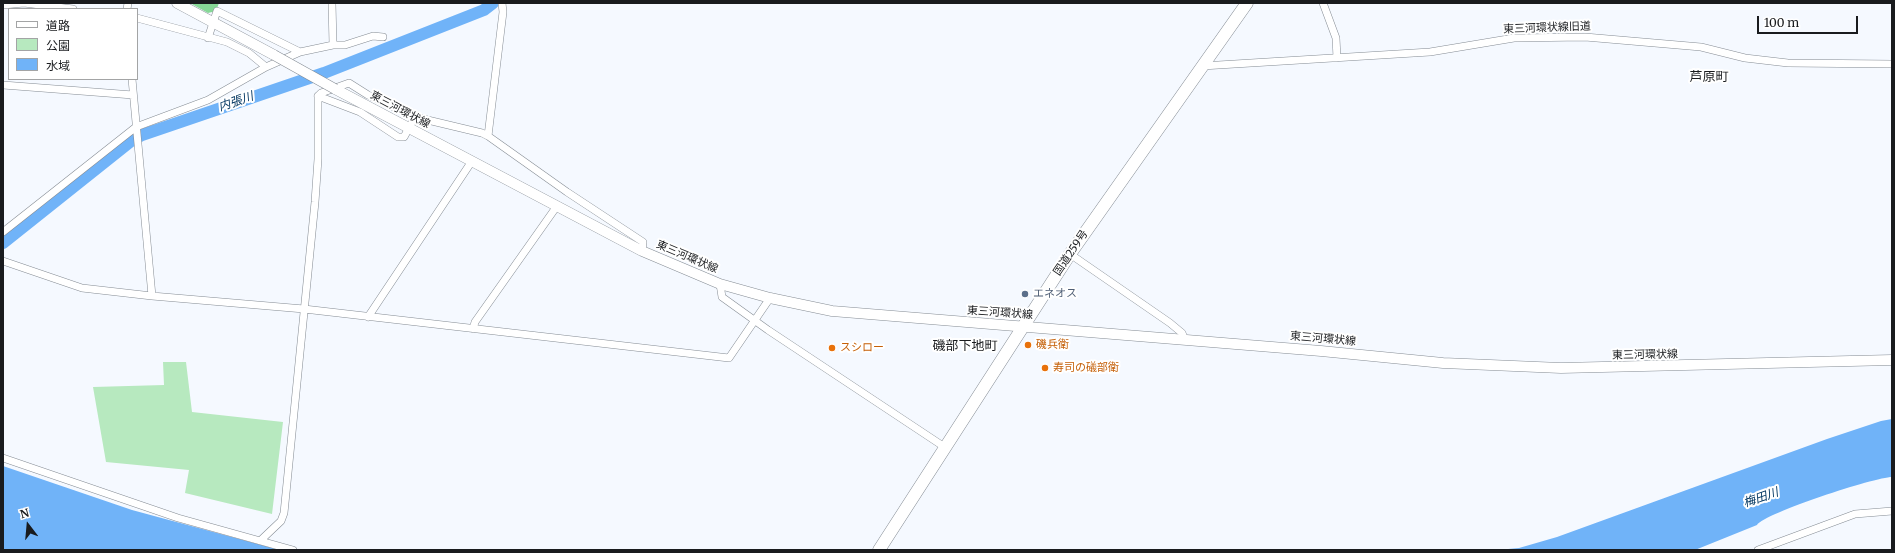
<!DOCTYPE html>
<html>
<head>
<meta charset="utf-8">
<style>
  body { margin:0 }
  #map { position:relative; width:1895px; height:553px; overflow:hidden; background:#f5f9ff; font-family:Merriweather,"Noto Sans JP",serif }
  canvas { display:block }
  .frame { position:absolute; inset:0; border:4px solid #191b1e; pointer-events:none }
  .legend { position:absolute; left:8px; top:8px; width:130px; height:72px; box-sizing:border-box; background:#fff; border:1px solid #a3a4a5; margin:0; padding:5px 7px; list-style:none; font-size:12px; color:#191b1e }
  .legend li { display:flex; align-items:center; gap:8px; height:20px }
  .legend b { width:20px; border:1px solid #a3a4a5 }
  .north { position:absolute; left:8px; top:505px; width:40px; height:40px; -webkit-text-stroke:3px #fff; paint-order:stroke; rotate:344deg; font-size:11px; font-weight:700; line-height:16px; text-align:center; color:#191b1e }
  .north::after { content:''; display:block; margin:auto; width:14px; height:18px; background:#191b1e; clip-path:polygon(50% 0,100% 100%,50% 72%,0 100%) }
  .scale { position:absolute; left:1757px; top:16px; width:101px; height:18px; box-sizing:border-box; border:2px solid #191b1e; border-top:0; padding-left:5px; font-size:12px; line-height:14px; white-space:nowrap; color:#191b1e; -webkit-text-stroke:3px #fff; paint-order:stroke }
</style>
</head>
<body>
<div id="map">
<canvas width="1895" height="553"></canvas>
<div class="frame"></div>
<ul class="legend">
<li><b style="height:5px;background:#fff"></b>道路</li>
<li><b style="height:11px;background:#b7e9bf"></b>公園</li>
<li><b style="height:11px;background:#70b3f8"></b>水域</li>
</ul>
<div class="north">N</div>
<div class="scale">100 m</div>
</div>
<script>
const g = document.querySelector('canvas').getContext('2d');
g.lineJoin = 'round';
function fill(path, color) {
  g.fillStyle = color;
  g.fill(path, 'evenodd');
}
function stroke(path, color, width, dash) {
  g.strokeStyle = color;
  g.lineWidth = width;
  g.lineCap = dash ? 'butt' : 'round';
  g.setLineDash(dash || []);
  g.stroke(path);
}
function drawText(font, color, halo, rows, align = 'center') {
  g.font = font + ' Merriweather,"Noto Sans JP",serif';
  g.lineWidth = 4;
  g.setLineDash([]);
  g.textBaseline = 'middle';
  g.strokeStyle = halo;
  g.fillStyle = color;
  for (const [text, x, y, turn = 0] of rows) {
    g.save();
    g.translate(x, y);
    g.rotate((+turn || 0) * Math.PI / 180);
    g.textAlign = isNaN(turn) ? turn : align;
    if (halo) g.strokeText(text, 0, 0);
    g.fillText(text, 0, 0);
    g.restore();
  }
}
const green = new Path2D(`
  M 163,362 L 186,362 L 192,412 L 283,422 L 272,514 L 185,493 L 189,470 L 106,462 L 93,387 L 164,385 Z`);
const forest = new Path2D(`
  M 190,3 L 219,3 L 216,11 L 208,13 Z`);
const water = new Path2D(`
  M 1892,419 L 1892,477 C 1875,477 1765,513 1757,525 L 1695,550 L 1497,550 L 1519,548 L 1557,537 L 1827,439 L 1881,421 Z
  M 3,466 L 132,510 L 280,550 L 3,550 Z`);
const river = new Path2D(`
  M 3,243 L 131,141 L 142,135 L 324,73 L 484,10 L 493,3`);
const street = new Path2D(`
  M 332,3 L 333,45
  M 1323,3 L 1336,38 L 1337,58
  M 3,5 L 24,3 L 73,9
  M 127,9 L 128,3
  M 137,18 L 227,42 L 249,53 L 266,67
  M 208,38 L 217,11 L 300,52 L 333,45 L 345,45 L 373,36 L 383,37
  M 1202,66 L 1430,52 L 1514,38 L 1585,37 L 1701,47 L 1745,58 L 1788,63 L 1892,64
  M 132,79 L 152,296
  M 3,85 L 133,95
  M 318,96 L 321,93 L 349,83 L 368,95 L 415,117
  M 488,136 L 503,12 L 502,3
  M 3,232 L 136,127 L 208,100 L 266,67 L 300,52
  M 1070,254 L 1170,323 L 1182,333 L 1185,340
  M 3,261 L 82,288 L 152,296 L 304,309 L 729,358 L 770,298
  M 720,284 L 722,297 L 768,330 L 946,448
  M 368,317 L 472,161
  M 473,329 L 475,322 L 557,206
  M 3,458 L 178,518 L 293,550
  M 261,540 L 281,521 L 284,513 L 315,202 L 318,159 L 318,96 L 360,112 L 398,137 L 404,137 L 415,117 L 482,133 L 488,136 L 567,192 L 643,242 L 642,251
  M 1758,550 L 1855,514 L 1892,511`);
const primary = new Path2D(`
  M 177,3 L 274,55
  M 335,89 L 642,251 L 720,284 L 770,298 L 832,311 L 1321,351 L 1443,363 L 1561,368 L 1892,360`);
const highway = new Path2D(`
  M 879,550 L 1070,254 L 1247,3`);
const primaryBridge = new Path2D(`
  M 274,55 L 335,89`);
const markers = [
  [1025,294,4,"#5c6f8a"],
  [1028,345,4,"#e8710a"],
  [832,348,4,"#e8710a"],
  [1045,368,4,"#e8710a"]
];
const streetNames = [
  ["東三河環状線旧道",1547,28,-2],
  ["東三河環状線",400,110,28],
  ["国道259号",1071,253,-56],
  ["東三河環状線",687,257,23],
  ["東三河環状線",1000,313,4],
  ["東三河環状線",1323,339,5],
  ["東三河環状線",1645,355,-1]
];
const serviceNames = [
  ["エネオス",1033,294]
];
const foodNames = [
  ["磯兵衛",1036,345],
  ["スシロー",840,348],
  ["寿司の礒部衛",1053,368]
];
const waterNames = [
  ["内張川",236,102,-19],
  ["梅田川",1761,498,-19]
];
const quarterNames = [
  ["芦原町",1709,77],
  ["磯部下地町",965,346]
];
fill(green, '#b7e9bf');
fill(forest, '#86d796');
fill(water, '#70b3f8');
stroke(river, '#70b3f8', 12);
stroke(street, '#858c94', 8);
stroke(primary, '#858c94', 11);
stroke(highway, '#858c94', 13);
stroke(street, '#fff', 7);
stroke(primary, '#fff', 10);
stroke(highway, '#fff', 12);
stroke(primaryBridge, '#858c94', 11, []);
stroke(primaryBridge, '#fff', 10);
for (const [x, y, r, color] of markers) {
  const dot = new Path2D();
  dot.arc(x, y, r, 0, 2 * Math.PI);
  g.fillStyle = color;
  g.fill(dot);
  stroke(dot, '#fff', 1.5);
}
drawText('11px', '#191b1e', '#fff', streetNames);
drawText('11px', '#4e5e75', '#fff', serviceNames, 'left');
drawText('11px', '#c56008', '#fff', foodNames, 'left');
drawText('italic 12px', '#023661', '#fff', waterNames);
drawText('13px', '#191b1e', '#fff', quarterNames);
</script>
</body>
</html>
